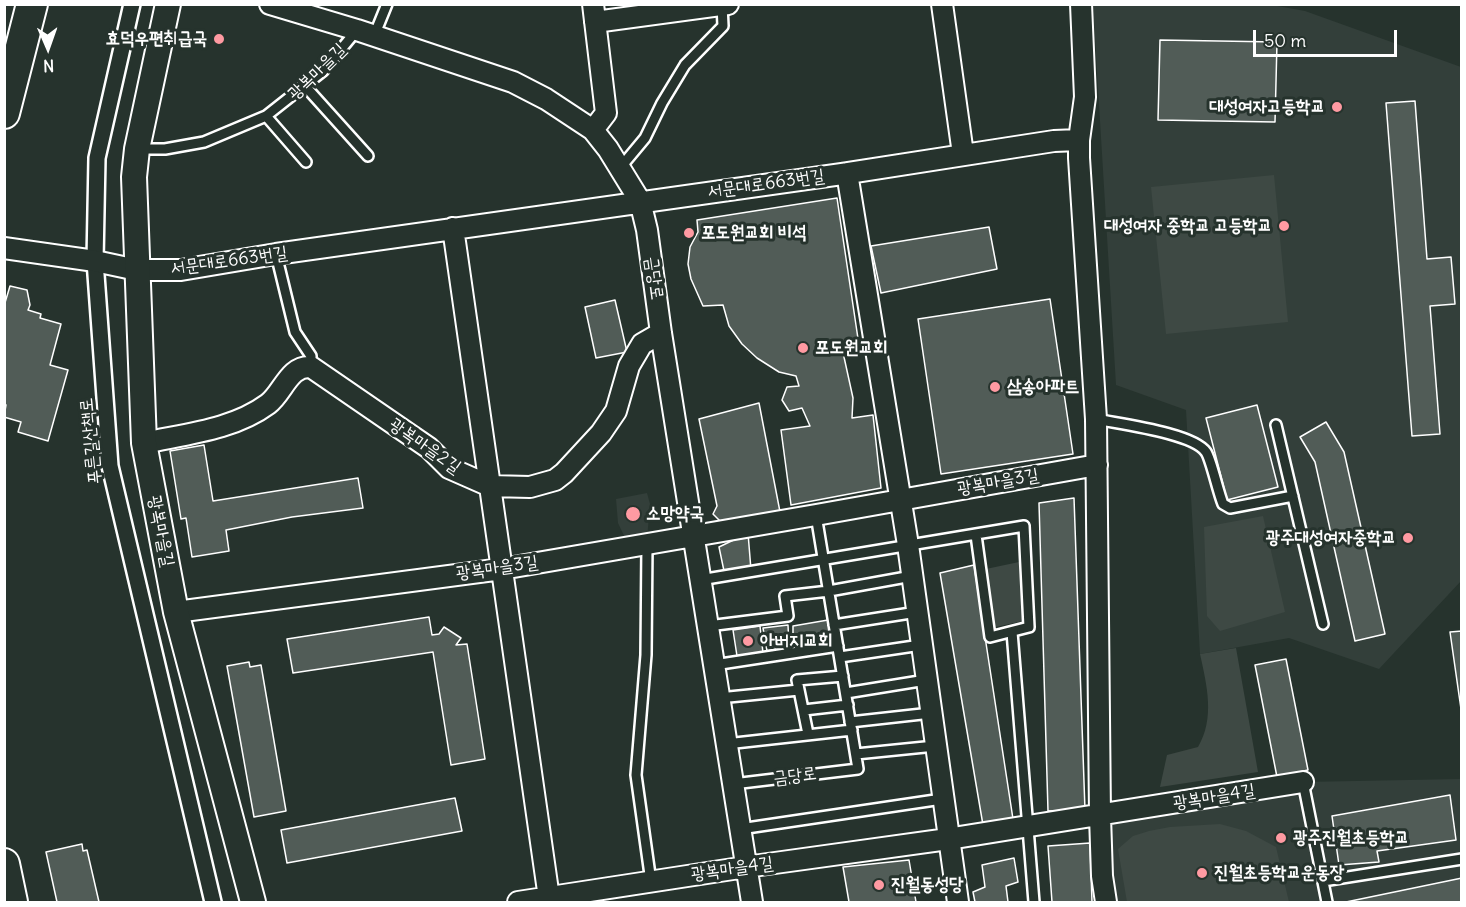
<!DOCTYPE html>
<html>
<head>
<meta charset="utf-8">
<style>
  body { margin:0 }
  #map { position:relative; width:1466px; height:907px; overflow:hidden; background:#26332d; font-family:Delius,sans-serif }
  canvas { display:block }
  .frame { position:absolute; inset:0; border:6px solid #fff; pointer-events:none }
  .north { position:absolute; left:18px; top:18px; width:60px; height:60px; -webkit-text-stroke:4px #26332d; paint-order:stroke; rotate:178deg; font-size:16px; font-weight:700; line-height:24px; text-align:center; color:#fff }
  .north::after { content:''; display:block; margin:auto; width:21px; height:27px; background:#fff; clip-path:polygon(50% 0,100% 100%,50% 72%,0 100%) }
  .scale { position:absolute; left:1253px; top:30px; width:144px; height:27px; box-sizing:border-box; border:3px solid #fff; border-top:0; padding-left:8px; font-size:18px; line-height:21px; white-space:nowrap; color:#fff; -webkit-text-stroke:4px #26332d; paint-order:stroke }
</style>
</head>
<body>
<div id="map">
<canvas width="1466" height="907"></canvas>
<div class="frame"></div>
<div class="north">N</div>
<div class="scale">50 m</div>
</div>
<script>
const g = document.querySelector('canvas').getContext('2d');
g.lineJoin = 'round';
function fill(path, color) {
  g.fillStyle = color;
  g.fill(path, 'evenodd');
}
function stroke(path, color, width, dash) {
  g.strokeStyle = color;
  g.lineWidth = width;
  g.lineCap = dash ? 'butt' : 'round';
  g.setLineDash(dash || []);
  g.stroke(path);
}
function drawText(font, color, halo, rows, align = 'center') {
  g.font = font + ' Delius,"Poor Story",sans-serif';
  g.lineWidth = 6;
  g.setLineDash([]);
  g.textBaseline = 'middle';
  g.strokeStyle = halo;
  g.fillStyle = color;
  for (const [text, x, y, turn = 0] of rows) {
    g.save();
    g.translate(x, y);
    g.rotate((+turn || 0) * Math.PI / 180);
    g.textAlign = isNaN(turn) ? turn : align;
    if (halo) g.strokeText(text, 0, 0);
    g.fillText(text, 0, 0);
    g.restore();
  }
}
const built = new Path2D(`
  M 1093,5 L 1272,5 L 1305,11 L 1461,67 L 1461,581 L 1379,669 L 1289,638 L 1200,654 L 1186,410 L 1116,385 Z
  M 647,493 L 650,504 L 647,539 L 627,542 L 618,523 L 616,499 Z
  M 1461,779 L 1461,902 L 1106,902 L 1100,816 L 1303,782 Z`);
const green = new Path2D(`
  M 1274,175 L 1288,322 L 1166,334 L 1151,187 Z
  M 1263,516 L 1285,612 L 1220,631 L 1207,616 L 1204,527 Z
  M 1019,562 L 1023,621 L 991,628 L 986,569 Z
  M 1236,648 L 1258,772 L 1160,787 L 1167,755 L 1198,747 C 1215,718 1207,686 1200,654 Z
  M 1220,824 L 1246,831 L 1276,847 L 1289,902 L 1127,902 L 1118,849 L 1133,836 L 1149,831 L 1170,827 Z`);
const building = new Path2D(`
  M 1160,40 L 1277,42 L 1275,122 L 1158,120 Z
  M 1415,101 L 1427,259 L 1451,257 L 1455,304 L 1430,306 L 1440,434 L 1412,436 L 1386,103 Z
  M 837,198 L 860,352 L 844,357 L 853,398 L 852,418 L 873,415 L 881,488 L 791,505 L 781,430 L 810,426 L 802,408 L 789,411 L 782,400 L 787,387 L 799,386 L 796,376 L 779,372 L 757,358 L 742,344 L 729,326 L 723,305 L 703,306 L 691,279 L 688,264 L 690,247 L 698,232 L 697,220 Z
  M 989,227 L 997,269 L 881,293 L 871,246 Z
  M 10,286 L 27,290 L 30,305 L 28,310 L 41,314 L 40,318 L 61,324 L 50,365 L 68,370 L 48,441 L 18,432 L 21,422 L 4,417 L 6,405 L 4,404 L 4,306 Z
  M 1050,299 L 1073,454 L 941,474 L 918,319 Z
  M 615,300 L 627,352 L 596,358 L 585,307 Z
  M 759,403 L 781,517 L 728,529 L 713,514 L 717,506 L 699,419 Z
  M 1257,405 L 1278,487 L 1227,500 L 1206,418 Z
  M 1326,422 L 1344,452 L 1385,634 L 1355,641 L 1315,462 L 1300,437 Z
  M 204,445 L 213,501 L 358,478 L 363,508 L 292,517 L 226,530 L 229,551 L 192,557 L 186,518 L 181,519 L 170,451 Z
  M 1074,498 L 1085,810 L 1048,811 L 1039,503 Z
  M 748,533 L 751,570 L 724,571 L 719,547 Z
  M 974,565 L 1013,819 L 983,825 L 940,573 Z
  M 429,617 L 432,635 L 439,634 L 444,627 L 461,638 L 456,645 L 467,644 L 485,759 L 451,765 L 433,652 L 293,673 L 287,639 Z
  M 828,620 L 831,643 L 793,647 L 793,626 Z
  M 788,625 L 789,647 L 767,651 L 763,628 Z
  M 760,626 L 763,653 L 737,656 L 733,630 Z
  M 1462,631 L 1462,716 L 1450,632 Z
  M 1286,659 L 1308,770 L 1277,777 L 1255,665 Z
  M 249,662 L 250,667 L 261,665 L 286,811 L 254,817 L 227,666 Z
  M 1450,795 L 1456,840 L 1377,851 L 1379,862 L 1339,865 L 1332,816 Z
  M 455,798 L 462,831 L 287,863 L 281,830 Z
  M 1090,843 L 1092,902 L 1052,902 L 1048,846 Z
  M 82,844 L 83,851 L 87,850 L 99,902 L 57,902 L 46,852 Z
  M 1014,858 L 1018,882 L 1006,886 L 1008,902 L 975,902 L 973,892 L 985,887 L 982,865 Z
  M 909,860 L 916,902 L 849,902 L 843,867 Z
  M 1462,878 L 1462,902 L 1346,902 Z`);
const service = new Path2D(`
  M 374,36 L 387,4
  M 305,86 L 368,156
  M 266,116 L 306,162
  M 137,149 L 165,149 L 204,142 L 266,116 L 323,71 L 357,30
  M 620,168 L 645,138 L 662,103 L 685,65 L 723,26 L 722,5
  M 276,254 L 295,332 L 311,356 L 311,367
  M 1096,419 C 1119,424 1193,433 1206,452 C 1211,459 1218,492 1223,504 L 1230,508 L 1293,496
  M 1276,425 L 1323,624
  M 647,544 L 646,655 L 636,775 L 651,882
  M 700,580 L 1024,526 L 1029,627 L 990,637 L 976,535
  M 834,625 L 917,612
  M 708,626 L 788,616 L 785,596 L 829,591 L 912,576
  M 1012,632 L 1034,902
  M 840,657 L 921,645
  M 714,665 L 838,646
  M 799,690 L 808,734
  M 846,693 L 926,680
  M 719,698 L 799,690 L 797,680 L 843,676
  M 804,710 L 848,705
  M 850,722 L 931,713
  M 726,744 L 852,730
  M 856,754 L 935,746
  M 1303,782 L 1327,902
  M 733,784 L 858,769 L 816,515
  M 740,829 L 942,799
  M 1323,881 L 1462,859`);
const pedestrian = new Path2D(`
  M 132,4 L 97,158 L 95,261 L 110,466 L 213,902`);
const minor = new Path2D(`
  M 270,4 L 357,30 L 513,82 L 546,99 L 593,130 L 608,149 L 640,201 L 647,230 L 661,333 L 752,902
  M 942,4 L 963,154
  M 1081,4 L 1085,97 L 1079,140 L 1079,158 L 1096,419 L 1100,816 L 1102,876 L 1106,902
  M 595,22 L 728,4
  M 593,130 L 606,113 L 593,4
  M 847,173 L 908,545 L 958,902
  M 453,228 L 549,898
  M 4,248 L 95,261 L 137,270 L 181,270 L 276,254 L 842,174 L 1054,141 L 1079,140
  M 144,443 C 185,434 233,430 268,404 C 283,393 289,365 311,367 L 429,448 L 449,468 L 490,486 L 530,487 L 555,480 L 564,473 L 601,433 L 616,411 L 629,366 L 642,344 L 661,333
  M 176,612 L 502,569 L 816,515 L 1097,465
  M 518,902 L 746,867 L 948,839 L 1303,782`);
const tertiary = new Path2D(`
  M 168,4 L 137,149 L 134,177 L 144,443 L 176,612 L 253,902`);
const primary = new Path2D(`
  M 4,113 L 32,4
  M 4,864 L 12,902`);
const markers = [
  [219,39,6,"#ff9aa2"],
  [1337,107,6,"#ff9aa2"],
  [1284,226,6,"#ff9aa2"],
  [689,233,6,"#ff9aa2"],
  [803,348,6,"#ff9aa2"],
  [995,387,6,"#ff9aa2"],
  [633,514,8,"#ff9aa2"],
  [1408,538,6,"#ff9aa2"],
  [748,641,6,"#ff9aa2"],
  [1281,838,6,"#ff9aa2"],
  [1202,873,6,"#ff9aa2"],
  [879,885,6,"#ff9aa2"]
];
const poiNames = [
  ["효덕우편취급국",207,39,"right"],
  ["대성여자고등학교",1325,107,"right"],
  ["대성여자 중학교 고등학교",1272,226,"right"],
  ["포도원교회 비석",701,233],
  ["포도원교회",815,348],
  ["삼송아파트",1007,387],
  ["소망약국",646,514],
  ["광주대성여자중학교",1396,538,"right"],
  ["아버지교회",760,641],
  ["광주진월초등학교",1293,838],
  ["진월초등학교운동장",1214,873],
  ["진월동성당",891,885]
];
const streetNames = [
  ["광복마을길",317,72,-44],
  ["서문대로663번길",766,184,-8],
  ["서문대로663번길",229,261,-8],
  ["금당로",654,278,82],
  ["푸른길산책로",91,441,-96],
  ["광복마을2길",425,446,35],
  ["광복마을3길",998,482,-10],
  ["광복마을길",161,531,79],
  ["광복마을3길",497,568,-8],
  ["금당로",795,776,-7],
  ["광복마을4길",1214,797,-9],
  ["광복마을4길",732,869,-8]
];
fill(built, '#333f3a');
fill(green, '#3e4944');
fill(building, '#515c57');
stroke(building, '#fff', 1.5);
stroke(service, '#fff', 14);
stroke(pedestrian, '#fff', 20);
stroke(minor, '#fff', 24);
stroke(tertiary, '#fff', 28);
stroke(primary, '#fff', 34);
stroke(service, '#26332d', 9);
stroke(pedestrian, '#26332d', 15);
stroke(minor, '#26332d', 20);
stroke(tertiary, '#26332d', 24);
stroke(primary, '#26332d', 30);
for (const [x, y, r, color] of markers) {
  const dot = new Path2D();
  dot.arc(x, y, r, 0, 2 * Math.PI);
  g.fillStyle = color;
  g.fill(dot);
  stroke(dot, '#26332d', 2);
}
drawText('bold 18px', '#fff', '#26332d', poiNames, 'left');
drawText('18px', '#fff', '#26332d', streetNames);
</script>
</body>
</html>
